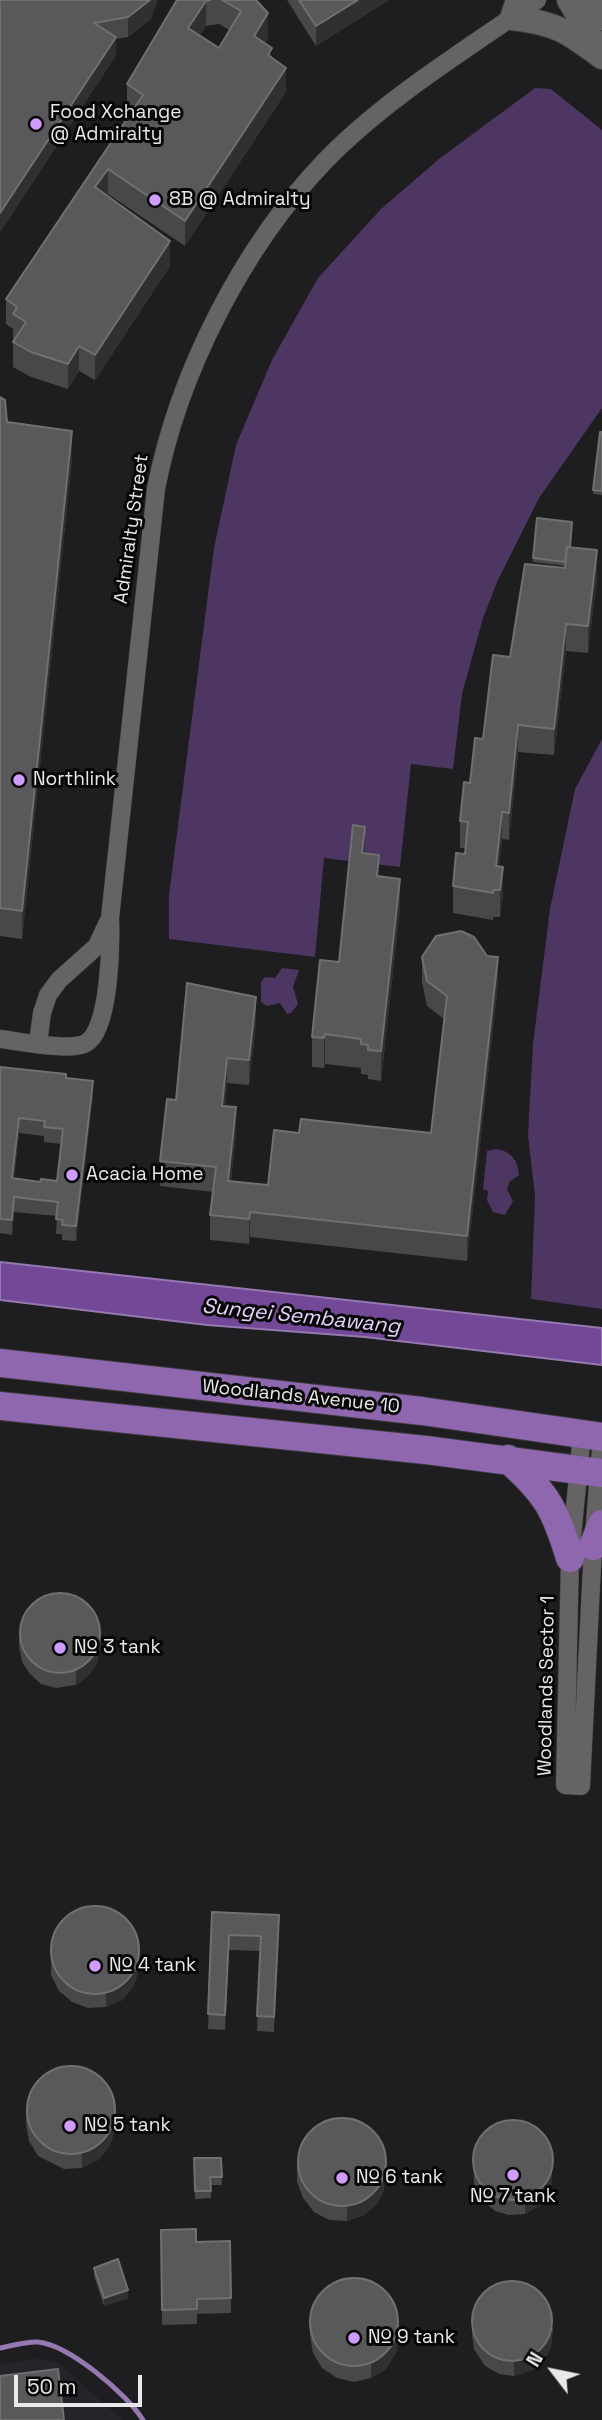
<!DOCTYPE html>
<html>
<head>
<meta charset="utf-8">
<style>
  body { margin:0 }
  #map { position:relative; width:602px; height:2420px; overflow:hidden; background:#1e1d1f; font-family:"Space Grotesk",sans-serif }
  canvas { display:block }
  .north { position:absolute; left:518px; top:2336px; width:70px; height:70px; -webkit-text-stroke:5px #080708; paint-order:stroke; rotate:302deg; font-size:19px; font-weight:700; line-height:28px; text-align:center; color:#e9e8ea }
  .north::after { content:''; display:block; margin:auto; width:24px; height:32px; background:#e9e8ea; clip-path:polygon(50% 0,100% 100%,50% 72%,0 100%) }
  .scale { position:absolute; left:14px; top:2375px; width:128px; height:32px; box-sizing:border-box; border:4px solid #e9e8ea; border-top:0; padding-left:9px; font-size:21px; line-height:24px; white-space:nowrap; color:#e9e8ea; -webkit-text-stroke:5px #080708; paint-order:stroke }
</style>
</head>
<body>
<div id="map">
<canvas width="602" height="2420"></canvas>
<div class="north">N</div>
<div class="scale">50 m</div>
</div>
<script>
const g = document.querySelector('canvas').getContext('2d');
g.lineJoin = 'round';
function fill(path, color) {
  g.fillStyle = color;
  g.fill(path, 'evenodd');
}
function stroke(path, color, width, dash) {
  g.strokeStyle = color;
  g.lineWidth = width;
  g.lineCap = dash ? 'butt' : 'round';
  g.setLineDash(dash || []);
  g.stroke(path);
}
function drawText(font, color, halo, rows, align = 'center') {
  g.font = font + ' "Space Grotesk",sans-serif';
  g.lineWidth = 6;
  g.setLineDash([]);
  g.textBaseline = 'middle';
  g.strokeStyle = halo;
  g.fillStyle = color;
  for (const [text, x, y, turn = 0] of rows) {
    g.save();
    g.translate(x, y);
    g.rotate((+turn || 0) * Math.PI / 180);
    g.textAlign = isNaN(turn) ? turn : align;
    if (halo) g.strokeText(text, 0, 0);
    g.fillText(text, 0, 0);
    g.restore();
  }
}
const built = new Path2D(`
  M 39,2358 L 59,2363 L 122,2420 L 0,2420 L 0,2364 Z`);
const green = new Path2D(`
  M 535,88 L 551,89 L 602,130 L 602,408 L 539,498 L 498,580 L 483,618 L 462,694 L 453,769 L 411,764 L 400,867 L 324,858 L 315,957 L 169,939 L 169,895 L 214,548 L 236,445 L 272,360 L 318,278 L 381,209 L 439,159 Z
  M 602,739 L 602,1309 L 531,1299 L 535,1196 L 528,1135 L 533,1044 L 550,909 L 575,789 Z
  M 282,968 L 299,970 L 293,987 L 298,1004 L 291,1013 L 287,1014 L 280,1003 L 267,1006 L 261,1002 L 261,982 L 265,977 L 275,978 Z
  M 496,1149 C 511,1151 518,1160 519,1175 L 510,1181 L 507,1189 L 513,1201 L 505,1215 L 493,1212 L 487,1200 L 488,1191 L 483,1189 L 487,1151 Z`);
const water = new Path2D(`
  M 0,1262 L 602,1328 L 602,1365 L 365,1337 L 207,1325 L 0,1300 Z`);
const stream = new Path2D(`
  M 0,2348 C 12,2346 26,2341 38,2342 C 69,2345 127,2394 143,2420`);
const street = new Path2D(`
  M 0,1039 C 19,1041 71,1052 86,1043 C 110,1030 111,944 110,918 L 156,489 C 178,374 243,246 325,161 C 386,98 466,50 537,0
  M 38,1043 L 42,1013 L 48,995 L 59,980 L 97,946 L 108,922
  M 582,1434 L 570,1558 L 565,1785 L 581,1786 L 593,1546 L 602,1437`);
const secondary = new Path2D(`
  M 518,0 L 512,18 C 556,23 567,31 602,57
  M 569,0 L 598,49
  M 591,0 L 602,18`);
const primary = new Path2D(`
  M 0,1363 L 422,1411 L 602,1437
  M 0,1406 L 426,1450 L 602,1473
  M 508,1459 C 547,1494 555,1509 570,1558
  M 593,1546 L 602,1524`);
const wall = new Path2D(`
  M 0,0 L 151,19 L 128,37 L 116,39 L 116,56 Z
  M 177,0 L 256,0 L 268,38 L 265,43 L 272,58 L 286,92 L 185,246 L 108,194 L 107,196 L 170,266 L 95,380 L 79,371 L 68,389 L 31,377 L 13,367 L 13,342 L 15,340 L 13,339 L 13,329 L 6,324 L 6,299 L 131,112 L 127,109 L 127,84 ZM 219,24 L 229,30 L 219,48 L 200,35 L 206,26 Z
  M 287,0 L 389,0 L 316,46 Z
  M 0,397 L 7,422 L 72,459 L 22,939 L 0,936 Z
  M 602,432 L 602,495 L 593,494 Z
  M 570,547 L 597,577 L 588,653 L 566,651 L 554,755 L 518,752 L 509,840 L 502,839 L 499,866 L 503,894 L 500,917 L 493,917 L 493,920 L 453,913 L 453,886 L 465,854 L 465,848 L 460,848 L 460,821 L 470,783 L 483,739 L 510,657 L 565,568 L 565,566 L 533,562 L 533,558 Z
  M 365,854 L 400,908 L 381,1081 L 368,1079 L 368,1075 L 361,1074 L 361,1068 L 325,1064 L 324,1068 L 312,1067 L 312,1037 L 339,962 Z
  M 422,957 L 498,983 L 467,1261 L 250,1237 L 249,1244 L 210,1240 L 210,1215 L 213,1192 L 160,1186 L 160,1161 L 176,1100 L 256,1022 L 249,1085 L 227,1083 L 225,1106 L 236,1133 L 231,1181 L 268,1185 L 299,1133 L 431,1133 L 444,1019 L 427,1006 L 422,982 Z
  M 0,1067 L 66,1078 L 93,1096 L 76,1241 L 62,1240 L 62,1234 L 56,1234 L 57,1216 L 14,1212 L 12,1235 L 0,1233 ZM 19,1133 L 44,1136 L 44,1142 L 61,1144 L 57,1181 L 40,1182 L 14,1178 Z
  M 19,1632 L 101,1644 L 97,1664 L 88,1676 L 76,1685 L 56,1688 L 41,1684 L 30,1674 L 22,1662 L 19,1647 Z
  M 212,1912 L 279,1929 L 274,2032 L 257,2031 L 260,1951 L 229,1950 L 225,2030 L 208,2029 Z
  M 51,1943 L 139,1968 L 134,1986 L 122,2000 L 106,2007 L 88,2008 L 72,2002 L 59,1991 L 51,1975 Z
  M 26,2109 L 115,2128 L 110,2146 L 98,2160 L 82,2168 L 64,2169 L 38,2156 L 29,2141 L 26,2124 Z
  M 473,2154 L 552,2163 L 551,2191 L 542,2204 L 525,2214 L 509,2215 L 495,2211 L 480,2198 L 474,2184 Z
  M 194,2158 L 221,2158 L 222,2185 L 211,2185 L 211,2198 L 195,2199 Z
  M 297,2167 L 386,2174 L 383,2193 L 377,2204 L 364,2215 L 347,2221 L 329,2220 L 314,2212 L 303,2198 L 297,2182 Z
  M 161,2230 L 196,2242 L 230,2241 L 231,2313 L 197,2314 L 197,2324 L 162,2325 Z
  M 94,2268 L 128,2298 L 104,2306 L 94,2276 Z
  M 472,2320 L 553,2328 L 551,2347 L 544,2360 L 533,2370 L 514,2376 L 499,2374 L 485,2366 L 474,2349 L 472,2335 Z
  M 310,2321 L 399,2334 L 396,2353 L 386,2369 L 371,2378 L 354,2382 L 337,2378 L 322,2368 L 313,2353 L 310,2336 Z`);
const shadedWall = new Path2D(`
  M 150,0 L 158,0 L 151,19 L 128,37 L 128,17 Z
  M 358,0 L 389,0 L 316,46 L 316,26 Z
  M 206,1 L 206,26 L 188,53 L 188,28 Z
  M 268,13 L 268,38 L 254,61 L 254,36 Z
  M 116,37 L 116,56 L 0,233 L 0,213 Z
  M 286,68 L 286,92 L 185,246 L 185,221 Z
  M 108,169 L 108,194 L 95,212 L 95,187 Z
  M 170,241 L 170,266 L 95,380 L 95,355 Z
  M 79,346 L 79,371 L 68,389 L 68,364 Z
  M 72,431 L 72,459 L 22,939 L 22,911 Z
  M 597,550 L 597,577 L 588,653 L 588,626 Z
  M 566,624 L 566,651 L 554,755 L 554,729 Z
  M 518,725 L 518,752 L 509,840 L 509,813 Z
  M 502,812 L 502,839 L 496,893 L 496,866 Z
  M 365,827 L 365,856 L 362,853 Z
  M 503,867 L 503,894 L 500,917 L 500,890 Z
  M 400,879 L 400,908 L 381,1081 L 381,1051 Z
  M 498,957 L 498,983 L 467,1261 L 467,1236 Z
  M 256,997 L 256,1022 L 249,1085 L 249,1060 Z
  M 325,1034 L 325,1064 L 324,1068 L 324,1038 Z
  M 227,1058 L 227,1083 L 222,1131 L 222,1106 Z
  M 93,1081 L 93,1096 L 76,1241 L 76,1226 Z
  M 236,1107 L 236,1133 L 228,1206 L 228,1181 Z
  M 19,1118 L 19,1133 L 12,1192 L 12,1178 Z
  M 14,1197 L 14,1212 L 12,1235 L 12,1220 Z
  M 250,1212 L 250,1237 L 249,1244 L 249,1219 Z
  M 101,1630 L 101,1644 L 97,1664 L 88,1676 L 76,1685 L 76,1670 Z
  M 279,1915 L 279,1929 L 274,2032 L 274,2017 Z
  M 229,1935 L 229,1950 L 225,2030 L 225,2015 Z
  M 139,1953 L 139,1968 L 134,1986 L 122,2000 L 106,2007 L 106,1993 Z
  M 115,2114 L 115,2128 L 110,2146 L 98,2160 L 82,2168 L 82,2153 Z
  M 552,2149 L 551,2191 L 542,2204 L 525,2214 L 525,2199 Z
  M 386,2159 L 386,2174 L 383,2193 L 377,2204 L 364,2215 L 347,2221 L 347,2206 Z
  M 128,2290 L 128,2298 L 104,2306 L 104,2298 Z
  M 553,2313 L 551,2347 L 544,2360 L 533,2370 L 514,2376 L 514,2361 Z
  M 399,2320 L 399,2334 L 396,2353 L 386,2369 L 371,2378 L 371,2364 Z`);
const building = new Path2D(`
  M 0,0 L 150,0 L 128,17 L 94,23 L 116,37 L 0,213 Z
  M 177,0 L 210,0 L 206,1 L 188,28 L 219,48 L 241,11 L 222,0 L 256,0 L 268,13 L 254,36 L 272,48 L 268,55 L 286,68 L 185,221 L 108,169 L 95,187 L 170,241 L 95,355 L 79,346 L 68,364 L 31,352 L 13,342 L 26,322 L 13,314 L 17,307 L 6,299 L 143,95 L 127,84 Z
  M 299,0 L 358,0 L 316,26 Z
  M 0,397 L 5,400 L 7,422 L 72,431 L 22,911 L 0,908 Z
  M 600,432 L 602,432 L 602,491 L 593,490 Z
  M 537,518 L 572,522 L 570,547 L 567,547 L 565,562 L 533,558 Z
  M 567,547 L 597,550 L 588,626 L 566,624 L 554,729 L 518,725 L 509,813 L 502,812 L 496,866 L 503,867 L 500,890 L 493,890 L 493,893 L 453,886 L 456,853 L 465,854 L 468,822 L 460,821 L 464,782 L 470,783 L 475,738 L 483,739 L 493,655 L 510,657 L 525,564 L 565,568 Z
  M 353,825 L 365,827 L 362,853 L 379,855 L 377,876 L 400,879 L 381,1051 L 368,1050 L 368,1045 L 361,1044 L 361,1039 L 325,1034 L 324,1038 L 312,1037 L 320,960 L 339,962 Z
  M 461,931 L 474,937 L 487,956 L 498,957 L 467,1236 L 250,1212 L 249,1219 L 210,1215 L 216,1167 L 160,1161 L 167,1099 L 176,1100 L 187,983 L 256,997 L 249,1060 L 227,1058 L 222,1106 L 236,1107 L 228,1181 L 268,1185 L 274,1130 L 299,1133 L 301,1119 L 431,1133 L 447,996 L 427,981 L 422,957 L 436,936 Z
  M 0,1067 L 66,1074 L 66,1078 L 93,1081 L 76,1226 L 62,1225 L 63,1220 L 56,1219 L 58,1202 L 14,1197 L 12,1220 L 0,1219 ZM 19,1118 L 45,1121 L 44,1127 L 63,1129 L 57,1181 L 41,1179 L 40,1182 L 12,1178 Z
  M20 1633a40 40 0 1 1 80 0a40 40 0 1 1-80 0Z
  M51 1950a44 44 0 1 1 88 0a44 44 0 1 1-88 0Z
  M 212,1912 L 279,1915 L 274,2017 L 257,2016 L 261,1936 L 229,1935 L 225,2015 L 208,2014 Z
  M27 2110a44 44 0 1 1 88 0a44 44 0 1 1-88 0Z
  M298 2162a44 44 0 1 1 88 0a44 44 0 1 1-88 0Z
  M473 2160a40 40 0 1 1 80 0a40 40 0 1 1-80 0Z
  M 194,2158 L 221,2158 L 222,2177 L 210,2177 L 211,2191 L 195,2191 Z
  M 196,2229 L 196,2242 L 230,2241 L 231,2298 L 197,2299 L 197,2309 L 162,2310 L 161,2230 Z
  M 118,2259 L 128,2290 L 104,2298 L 94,2268 Z
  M310 2322a44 44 0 1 1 88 0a44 44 0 1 1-88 0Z
  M472 2321a40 40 0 1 1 80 0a40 40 0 1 1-80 0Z
  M 58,2369 L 64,2420 L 0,2420 L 0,2376 Z`);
const markers = [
  [36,124,7,"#d09dfe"],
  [155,200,7,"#d09dfe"],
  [19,780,7,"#d09dfe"],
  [72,1175,7,"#d09dfe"],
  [60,1648,7,"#d09dfe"],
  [95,1966,7,"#d09dfe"],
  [70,2126,7,"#d09dfe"],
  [513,2175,7,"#d09dfe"],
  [342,2178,7,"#d09dfe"],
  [354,2338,7,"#d09dfe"]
];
const poiNames = [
  ["Food Xchange",50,113],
  ["@ Admiralty",50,135],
  ["8B @ Admiralty",169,200],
  ["Northlink",33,780],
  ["Acacia Home",86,1175],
  ["№ 3 tank",74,1648],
  ["№ 4 tank",109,1966],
  ["№ 5 tank",84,2126],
  ["№ 6 tank",356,2178],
  ["№ 7 tank",513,2197,"center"],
  ["№ 9 tank",368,2338]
];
const streetNames = [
  ["Admiralty Street",132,529,-82],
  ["Woodlands Avenue 10",301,1397,6],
  ["Woodlands Sector 1",547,1686,-89]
];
const waterNames = [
  ["Sungei Sembawang",301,1317,6]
];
fill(built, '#27232b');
fill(green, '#4d3662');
fill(water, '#734897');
stroke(water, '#9678b0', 2);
stroke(stream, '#9678b0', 5);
stroke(street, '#3a383a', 19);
stroke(secondary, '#3a383a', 26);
stroke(primary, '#3a383a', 30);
stroke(street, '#656366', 18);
stroke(secondary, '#656366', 24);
stroke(primary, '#8e67ae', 28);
fill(wall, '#48474a');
fill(shadedWall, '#302f32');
fill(building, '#59585b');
stroke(building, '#706f72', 2);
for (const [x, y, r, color] of markers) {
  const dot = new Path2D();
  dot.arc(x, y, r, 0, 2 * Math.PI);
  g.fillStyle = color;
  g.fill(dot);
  stroke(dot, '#080708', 2.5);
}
drawText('19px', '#e9e8ea', '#080708', poiNames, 'left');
drawText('19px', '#e9e8ea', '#080708', streetNames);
drawText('italic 21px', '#e7d1fd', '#080708', waterNames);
</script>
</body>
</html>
